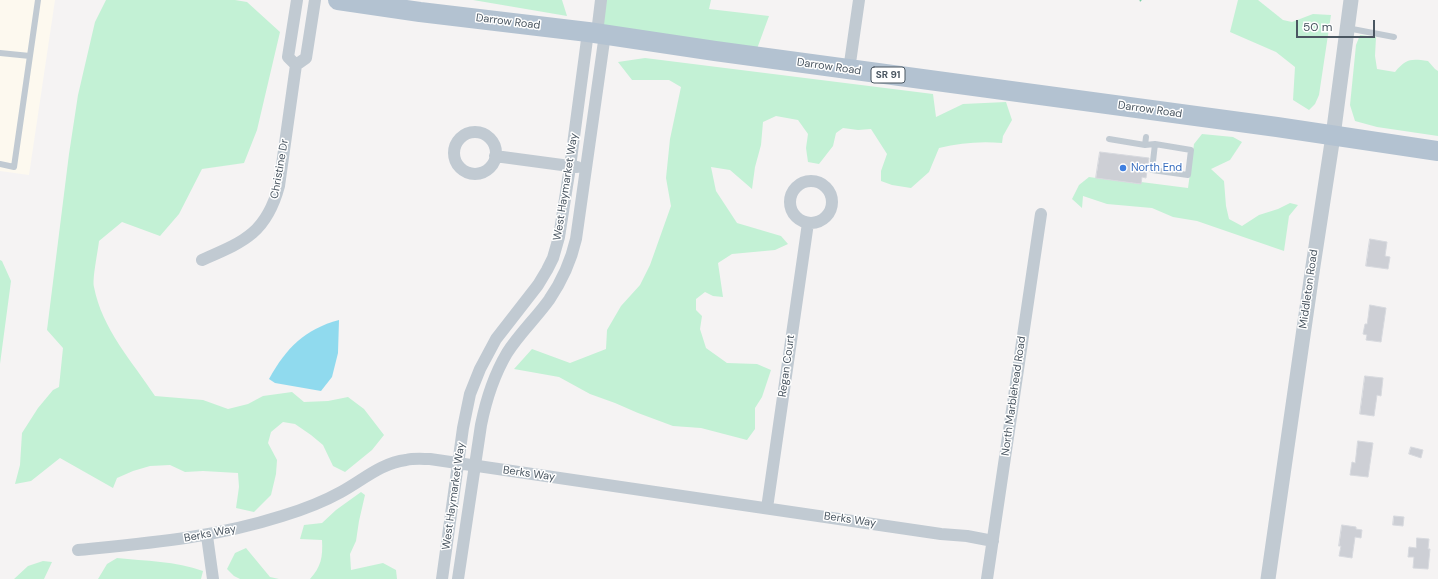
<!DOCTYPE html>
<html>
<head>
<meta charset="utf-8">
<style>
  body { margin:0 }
  #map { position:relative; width:1438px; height:579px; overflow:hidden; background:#f5f3f3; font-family:"DM Sans",sans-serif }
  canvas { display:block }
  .scale { position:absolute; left:1296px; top:20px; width:79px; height:18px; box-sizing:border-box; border:2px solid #4a5661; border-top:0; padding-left:5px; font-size:12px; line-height:14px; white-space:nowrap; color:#4a5661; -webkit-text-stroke:3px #fff; paint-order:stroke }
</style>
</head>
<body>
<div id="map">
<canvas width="1438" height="579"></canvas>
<div class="scale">50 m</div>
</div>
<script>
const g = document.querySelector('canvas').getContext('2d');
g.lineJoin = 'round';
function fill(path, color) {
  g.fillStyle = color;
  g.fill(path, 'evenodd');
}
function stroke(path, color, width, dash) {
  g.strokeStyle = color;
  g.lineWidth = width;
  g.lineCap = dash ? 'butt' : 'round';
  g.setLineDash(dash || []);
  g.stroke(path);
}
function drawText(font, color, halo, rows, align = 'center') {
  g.font = font + ' "DM Sans",sans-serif';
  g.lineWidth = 3;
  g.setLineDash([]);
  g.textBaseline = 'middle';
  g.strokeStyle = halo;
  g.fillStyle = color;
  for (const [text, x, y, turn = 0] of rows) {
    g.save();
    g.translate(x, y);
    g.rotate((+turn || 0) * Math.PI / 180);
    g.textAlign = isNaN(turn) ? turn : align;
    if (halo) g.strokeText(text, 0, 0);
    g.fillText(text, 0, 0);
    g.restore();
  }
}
const commercial = new Path2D(`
  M 0,0 L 55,0 L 29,175 L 0,171 Z`);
const green = new Path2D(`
  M 106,0 L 235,0 L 247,2 L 280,32 L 257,130 L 244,163 L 202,169 L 179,214 L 160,236 L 122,222 L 99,241 C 98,251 92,279 94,287 C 102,329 132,361 155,396 L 203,400 L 228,409 L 248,404 L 263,396 L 292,392 L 304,402 L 328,401 L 348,397 L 364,409 L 384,435 L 372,450 L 345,472 L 333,466 L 323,445 L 311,435 L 295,424 L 283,422 L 271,432 L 268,443 L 277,460 L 276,474 L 271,495 L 254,512 L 236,508 L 239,487 L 238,473 L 203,471 L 185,472 L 170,465 L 150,466 L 133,471 L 117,478 L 113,488 L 60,458 L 31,481 L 15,484 L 20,465 L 22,433 L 38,408 L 53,390 L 59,387 L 63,348 L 47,330 L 69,154 L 78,95 L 95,22 Z
  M 473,0 L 562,0 L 567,16 Z
  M 606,0 L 711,0 L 709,9 L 769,16 L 754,57 L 597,33 Z
  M 1238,0 L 1258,0 L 1283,20 L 1292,22 L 1313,14 L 1331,15 L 1319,95 L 1315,104 L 1309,110 L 1293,100 L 1295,67 L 1276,52 L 1230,32 Z
  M 1360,35 L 1376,37 L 1375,56 L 1377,69 L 1395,72 C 1407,58 1411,59 1428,61 L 1435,69 L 1438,71 L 1438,136 L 1377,127 L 1355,121 L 1350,105 L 1356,45 Z
  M 645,58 L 933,94 L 936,117 L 963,104 L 1006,102 L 1012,120 L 1003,136 L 1002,143 C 980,141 960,143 939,148 L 929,172 L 911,188 L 892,185 L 881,181 L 881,171 L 887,154 L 871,129 L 858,130 L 843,128 L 836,133 L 833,146 L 819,164 L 808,162 L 806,148 L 808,134 L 798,120 L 776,116 L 763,122 L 761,145 L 755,167 L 752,189 L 730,170 L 711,167 L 716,191 L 737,223 L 781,236 L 788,244 L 775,250 L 732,254 L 718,263 L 723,297 L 713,296 L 705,292 L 696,299 L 696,310 L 702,316 L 700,329 L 706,348 L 727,363 L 757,364 L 771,370 L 762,397 L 755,408 L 755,429 L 747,440 L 701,428 L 673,426 L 638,413 L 615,403 L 590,394 L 559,377 L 514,369 L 532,349 L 570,363 L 606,349 L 607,330 L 621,306 L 640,285 L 650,265 L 671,206 L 666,178 L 670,139 L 681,87 L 669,80 L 632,80 L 618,62 Z
  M 1202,134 L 1233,137 L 1242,142 L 1230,160 L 1211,169 L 1224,181 L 1226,206 L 1229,219 L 1242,226 L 1259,215 L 1278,209 L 1290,203 L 1298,205 L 1289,216 L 1284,251 L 1197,221 L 1173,217 L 1152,208 L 1107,204 L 1083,196 L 1082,208 L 1072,199 L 1079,185 L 1089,177 L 1141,184 L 1141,182 L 1188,188 L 1194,144 Z
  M 0,260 L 2,261 L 11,281 L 0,364 Z
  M 361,492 L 365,495 L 359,521 L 356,541 L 350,554 L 351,570 L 383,563 L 396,570 L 397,579 L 310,579 C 321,567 323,557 322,540 L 300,539 L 304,525 L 322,523 L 336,510 Z
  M 246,548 L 270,577 L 279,579 L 240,579 L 234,576 L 227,569 L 235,553 Z
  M 117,558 C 145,561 176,561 203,571 L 201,579 L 98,579 L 107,564 Z
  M 43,561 L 52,562 L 44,579 L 14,579 L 28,566 Z`);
const water = new Path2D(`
  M 339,320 L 338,353 L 332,377 L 321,391 L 275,383 L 269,379 C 286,348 305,329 339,320 Z`);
const building = new Path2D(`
  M 1100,152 L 1149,158 L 1146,178 L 1142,177 L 1141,184 L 1096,178 Z
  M 1370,239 L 1387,242 L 1385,256 L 1390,257 L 1388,269 L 1366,266 Z
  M 1370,305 L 1386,308 L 1381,342 L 1366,340 L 1367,335 L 1363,334 L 1365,324 L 1367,324 Z
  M 1365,376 L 1383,378 L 1381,396 L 1377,395 L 1374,416 L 1360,414 Z
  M 1358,441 L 1373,443 L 1368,477 L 1350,475 L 1352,462 L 1355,463 Z
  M 1411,447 L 1423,450 L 1421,458 L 1409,454 Z
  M 1394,516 L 1404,517 L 1403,526 L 1393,525 Z
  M 1342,525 L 1356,527 L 1356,529 L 1362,530 L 1361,538 L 1355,537 L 1352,558 L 1339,556 L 1341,546 L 1339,546 Z
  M 1417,538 L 1429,539 L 1428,549 L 1430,549 L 1428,569 L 1413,568 L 1414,557 L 1408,557 L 1409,547 L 1416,548 Z`);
const path = new Path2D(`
  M 1140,0 L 1141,1`);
const service = new Path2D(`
  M 1347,28 L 1394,37
  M 0,53 L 30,56
  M 1109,139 L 1145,145 L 1146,137
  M 1145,145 L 1155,144 L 1191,150 L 1188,175 L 1152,170 L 1155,144
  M 0,164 L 14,167 L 38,0`);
const minor = new Path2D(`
  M 297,0 L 288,57 L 296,65 L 306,58 L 315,0
  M 597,33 L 601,0
  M 849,70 L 859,0
  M454 153a21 21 0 1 1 42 0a21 21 0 1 1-42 0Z
  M 495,156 L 577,167
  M790 202a21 21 0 1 1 42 0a21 21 0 1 1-42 0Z
  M 202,260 C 243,242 266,234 279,186 L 296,65
  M 767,508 L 808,223
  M 207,536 L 213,579
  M 78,550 C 149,543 213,538 282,516 C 302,510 323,502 341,492 C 363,480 381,463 406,460 C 414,458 423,459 430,459 L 941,534 L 967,536 L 993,541
  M 442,579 L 463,428 L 470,394 L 480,369 L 496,339 L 538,285 L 547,270 L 553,258 L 559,237 L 570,167 L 588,32
  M 458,579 L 481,425 C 486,400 494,375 507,353 C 519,334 536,318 549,300 C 562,281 571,261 576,239 L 605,34
  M 987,579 L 1041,214`);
const tertiary = new Path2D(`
  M 1268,579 L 1313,266 L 1333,136 L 1351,0`);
const primary = new Path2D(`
  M 338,0 L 420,12 L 588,32 L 715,51 L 1277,127 L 1438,151`);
const markers = [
  [1123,168,4,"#3f7fe0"]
];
const shields = [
  [888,75,34]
];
const shieldNames = [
  ["SR 91",888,75]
];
const streetNames = [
  ["Darrow Road",508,22,7],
  ["Darrow Road",829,67,8],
  ["Darrow Road",1150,110,8],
  ["Christine Dr",280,169,-80],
  ["West Haymarket Way",566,187,-81],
  ["Middleton Road",1309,289,-82],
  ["Regan Court",787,366,-82],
  ["North Marblehead Road",1014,396,-82],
  ["Berks Way",529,474,8],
  ["West Haymarket Way",454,496,-82],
  ["Berks Way",850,520,8],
  ["Berks Way",210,534,-11]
];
const shopNames = [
  ["North End",1131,168]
];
fill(commercial, '#fdf9ef');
fill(green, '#c3f1d5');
fill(water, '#90daee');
fill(building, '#cdcfd5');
stroke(building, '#d7d9de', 1);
stroke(path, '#7ad0a6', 2, [3, 2]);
stroke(service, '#c1cad2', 6);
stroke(minor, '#c1cad2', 12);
stroke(tertiary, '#c1cad2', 15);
stroke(primary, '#b3c2d1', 20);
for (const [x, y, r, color] of markers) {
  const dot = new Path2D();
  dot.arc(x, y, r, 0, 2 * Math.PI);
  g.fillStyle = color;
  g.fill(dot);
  stroke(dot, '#fff', 1.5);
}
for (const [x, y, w] of shields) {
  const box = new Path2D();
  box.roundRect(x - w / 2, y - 8, w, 16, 3);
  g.fillStyle = '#fff';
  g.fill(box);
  stroke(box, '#4a5661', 1);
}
drawText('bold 10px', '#4a5661', null, shieldNames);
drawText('11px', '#4a5661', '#fff', streetNames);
drawText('11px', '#366cbe', '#fff', shopNames, 'left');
</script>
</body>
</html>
